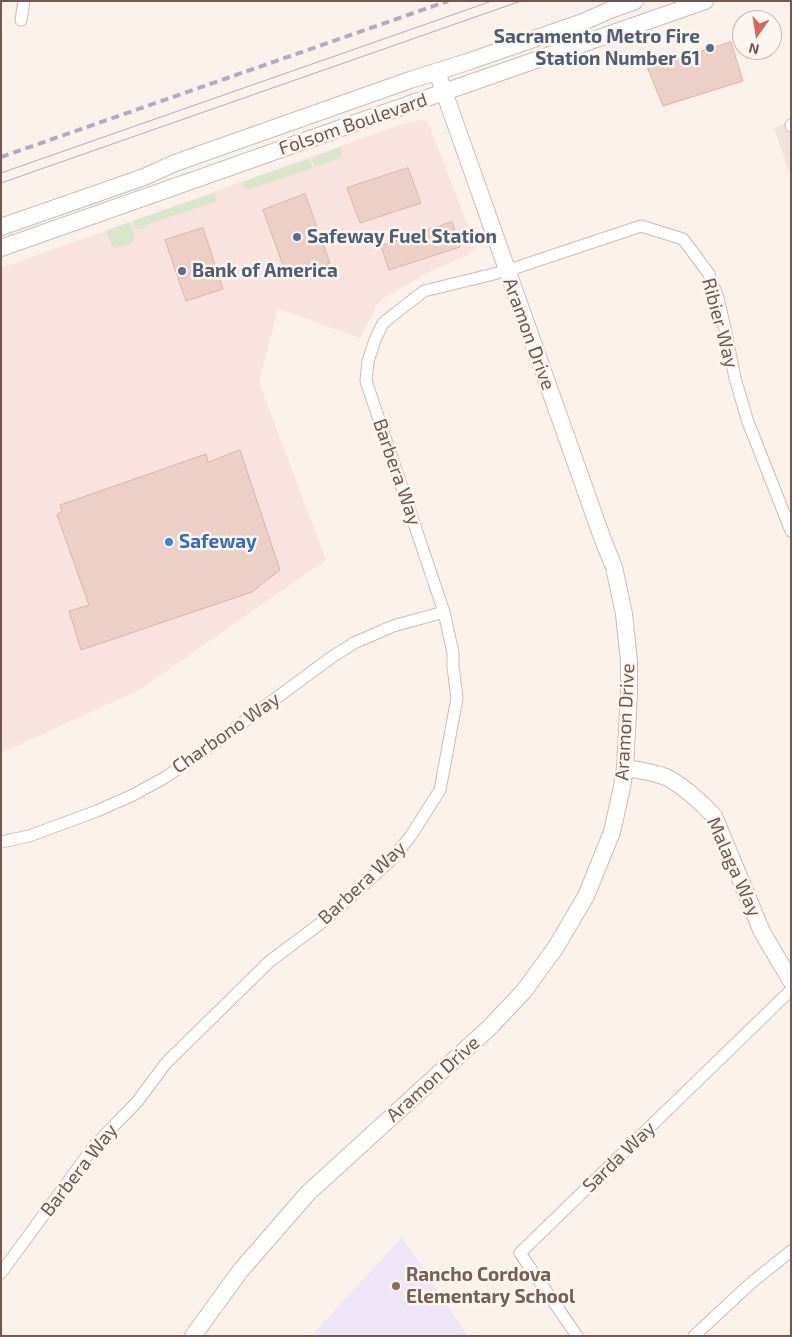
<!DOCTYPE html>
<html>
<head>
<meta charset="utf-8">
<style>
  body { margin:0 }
  #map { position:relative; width:792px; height:1337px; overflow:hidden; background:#faf2ea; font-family:"Exo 2",sans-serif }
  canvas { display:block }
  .frame { position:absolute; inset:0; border:2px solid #725750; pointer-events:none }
  .north { position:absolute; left:732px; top:10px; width:50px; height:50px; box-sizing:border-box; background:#fdf6f0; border:1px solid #c5b6b0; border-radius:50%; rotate:193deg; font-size:14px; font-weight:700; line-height:20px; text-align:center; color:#725750 }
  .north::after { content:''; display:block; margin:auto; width:18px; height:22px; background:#d5685e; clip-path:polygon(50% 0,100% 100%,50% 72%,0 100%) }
</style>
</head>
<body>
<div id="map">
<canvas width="792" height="1337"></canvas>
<div class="frame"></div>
<div class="north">N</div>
</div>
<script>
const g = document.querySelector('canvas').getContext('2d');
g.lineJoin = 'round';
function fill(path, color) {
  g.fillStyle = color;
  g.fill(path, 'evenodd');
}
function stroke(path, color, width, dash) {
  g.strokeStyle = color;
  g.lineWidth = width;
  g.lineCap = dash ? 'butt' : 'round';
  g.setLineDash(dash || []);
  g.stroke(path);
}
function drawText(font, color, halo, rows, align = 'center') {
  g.font = font + ' "Exo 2",sans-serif';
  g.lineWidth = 5;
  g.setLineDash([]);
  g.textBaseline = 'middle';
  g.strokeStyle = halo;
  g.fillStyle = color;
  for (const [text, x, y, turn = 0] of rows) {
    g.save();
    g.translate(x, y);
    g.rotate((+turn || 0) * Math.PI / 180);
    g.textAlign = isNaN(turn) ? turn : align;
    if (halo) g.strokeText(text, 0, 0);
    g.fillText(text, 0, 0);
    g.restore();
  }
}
const residential = new Path2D(`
  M 791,121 L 791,177 L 774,128 Z`);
const commercial = new Path2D(`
  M 421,120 L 428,122 L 476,247 L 469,255 L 431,271 L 380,300 L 360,338 L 278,309 L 259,382 L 326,560 L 139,690 L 1,753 L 1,268 L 399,125 Z`);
const education = new Path2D(`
  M 402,1237 L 468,1336 L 311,1336 Z`);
const green = new Path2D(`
  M 341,147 L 342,154 L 340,158 L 315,167 L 312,158 Z
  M 309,159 L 313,168 L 249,189 L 244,188 L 242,182 Z
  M 214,193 L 217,201 L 148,224 L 142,229 L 135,228 L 133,221 Z
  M 130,222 L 131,228 L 135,234 L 132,243 L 115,248 L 113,247 L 106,231 Z`);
const building = new Path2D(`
  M 731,42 L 743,81 L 663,106 L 648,69 Z
  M 408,168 L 421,203 L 360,223 L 347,188 Z
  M 305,194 L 330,263 L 288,279 L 263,210 Z
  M 452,222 L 460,247 L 389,270 L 381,246 Z
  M 203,228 L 223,289 L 186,301 L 165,240 Z
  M 240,450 L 280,570 L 252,592 L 81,650 L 69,611 L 89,605 L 57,515 L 62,511 L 60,505 L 206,454 L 208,462 Z`);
const street = new Path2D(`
  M 21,20 L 24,1
  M 791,125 L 791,126
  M 1,842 L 29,836 L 97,811 L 133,795 L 164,778 L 211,746 L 332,657 L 354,643 L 393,626 L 444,612
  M 1,1273 L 95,1145 L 137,1102 L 166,1063 L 270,961 L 325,920 L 389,862 L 410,837 L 440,790 L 457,698 L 453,667 L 453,653 L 444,612 L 366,381 L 368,361 L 375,340 L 383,323 L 424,291 L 506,271 L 641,226 L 683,239 L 709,274 L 718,298 L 726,333 L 735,378 L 748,422 L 791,531
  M 577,1336 L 520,1253 L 791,990
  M 694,1336 L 751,1283 L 791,1251`);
const secondary = new Path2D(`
  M 1,227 L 144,177 L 175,163 L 410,80 L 467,62 L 583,22 L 610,10 L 635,1
  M 1,248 L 344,127 L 705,1
  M 625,768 C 639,770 655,772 668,778 C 683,786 702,803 714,816 L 762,932 L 791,981
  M 193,1336 L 241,1270 L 308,1193 L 489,1028 L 524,991 L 556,947 L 586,896 L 612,832 L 622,787 L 625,768 L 629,692 L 629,661 L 624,614 L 614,567 L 603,540 L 437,72`);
const tram = new Path2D(`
  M 1,173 L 492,1
  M 1,183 L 521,1`);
const rail = new Path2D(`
  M 1,157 L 448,1`);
const markers = [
  [710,48,5,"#5c6f8a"],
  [297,237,5,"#5c6f8a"],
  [182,271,5,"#5c6f8a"],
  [169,542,5,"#3f7fe0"],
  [396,1286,5,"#8d6e63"]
];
const serviceNames = [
  ["Sacramento Metro Fire",700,37,"right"],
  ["Station Number 61",700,59,"right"],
  ["Safeway Fuel Station",307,237],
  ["Bank of America",192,271]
];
const streetNames = [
  ["Folsom Boulevard",353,124,-19],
  ["Ribier Way",720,323,75],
  ["Aramon Drive",529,334,70],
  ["Barbera Way",397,472,71],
  ["Aramon Drive",625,722,-87],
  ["Charbono Way",226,733,-35],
  ["Malaga Way",734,867,66],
  ["Barbera Way",362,883,-43],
  ["Aramon Drive",433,1079,-42],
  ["Sarda Way",619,1157,-44],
  ["Barbera Way",79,1170,-52]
];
const shopNames = [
  ["Safeway",179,542]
];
const educationNames = [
  ["Rancho Cordova",406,1275],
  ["Elementary School",406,1297]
];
fill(residential, '#f1e3d9');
fill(commercial, '#f9e3df');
fill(education, '#eee6f7');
fill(green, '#d9e6ca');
fill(building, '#eccfc5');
stroke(building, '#ddb4a7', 1);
stroke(street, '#cdbbb4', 13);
stroke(secondary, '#cfbab2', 18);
stroke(street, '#fff', 11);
stroke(secondary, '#fff', 16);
stroke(tram, '#b3a9c3', 1);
stroke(rail, '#b3a9c3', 4, [8, 5]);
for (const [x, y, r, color] of markers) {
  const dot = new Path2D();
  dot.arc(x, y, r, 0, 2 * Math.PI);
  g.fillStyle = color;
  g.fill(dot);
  stroke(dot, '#fdf6f0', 2);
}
drawText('bold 19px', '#4e5e75', '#fdf6f0', serviceNames, 'left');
drawText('19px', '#725750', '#fdf6f0', streetNames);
drawText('bold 19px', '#366cbe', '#fdf6f0', shopNames, 'left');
drawText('bold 19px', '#785e54', '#fdf6f0', educationNames, 'left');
</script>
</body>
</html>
